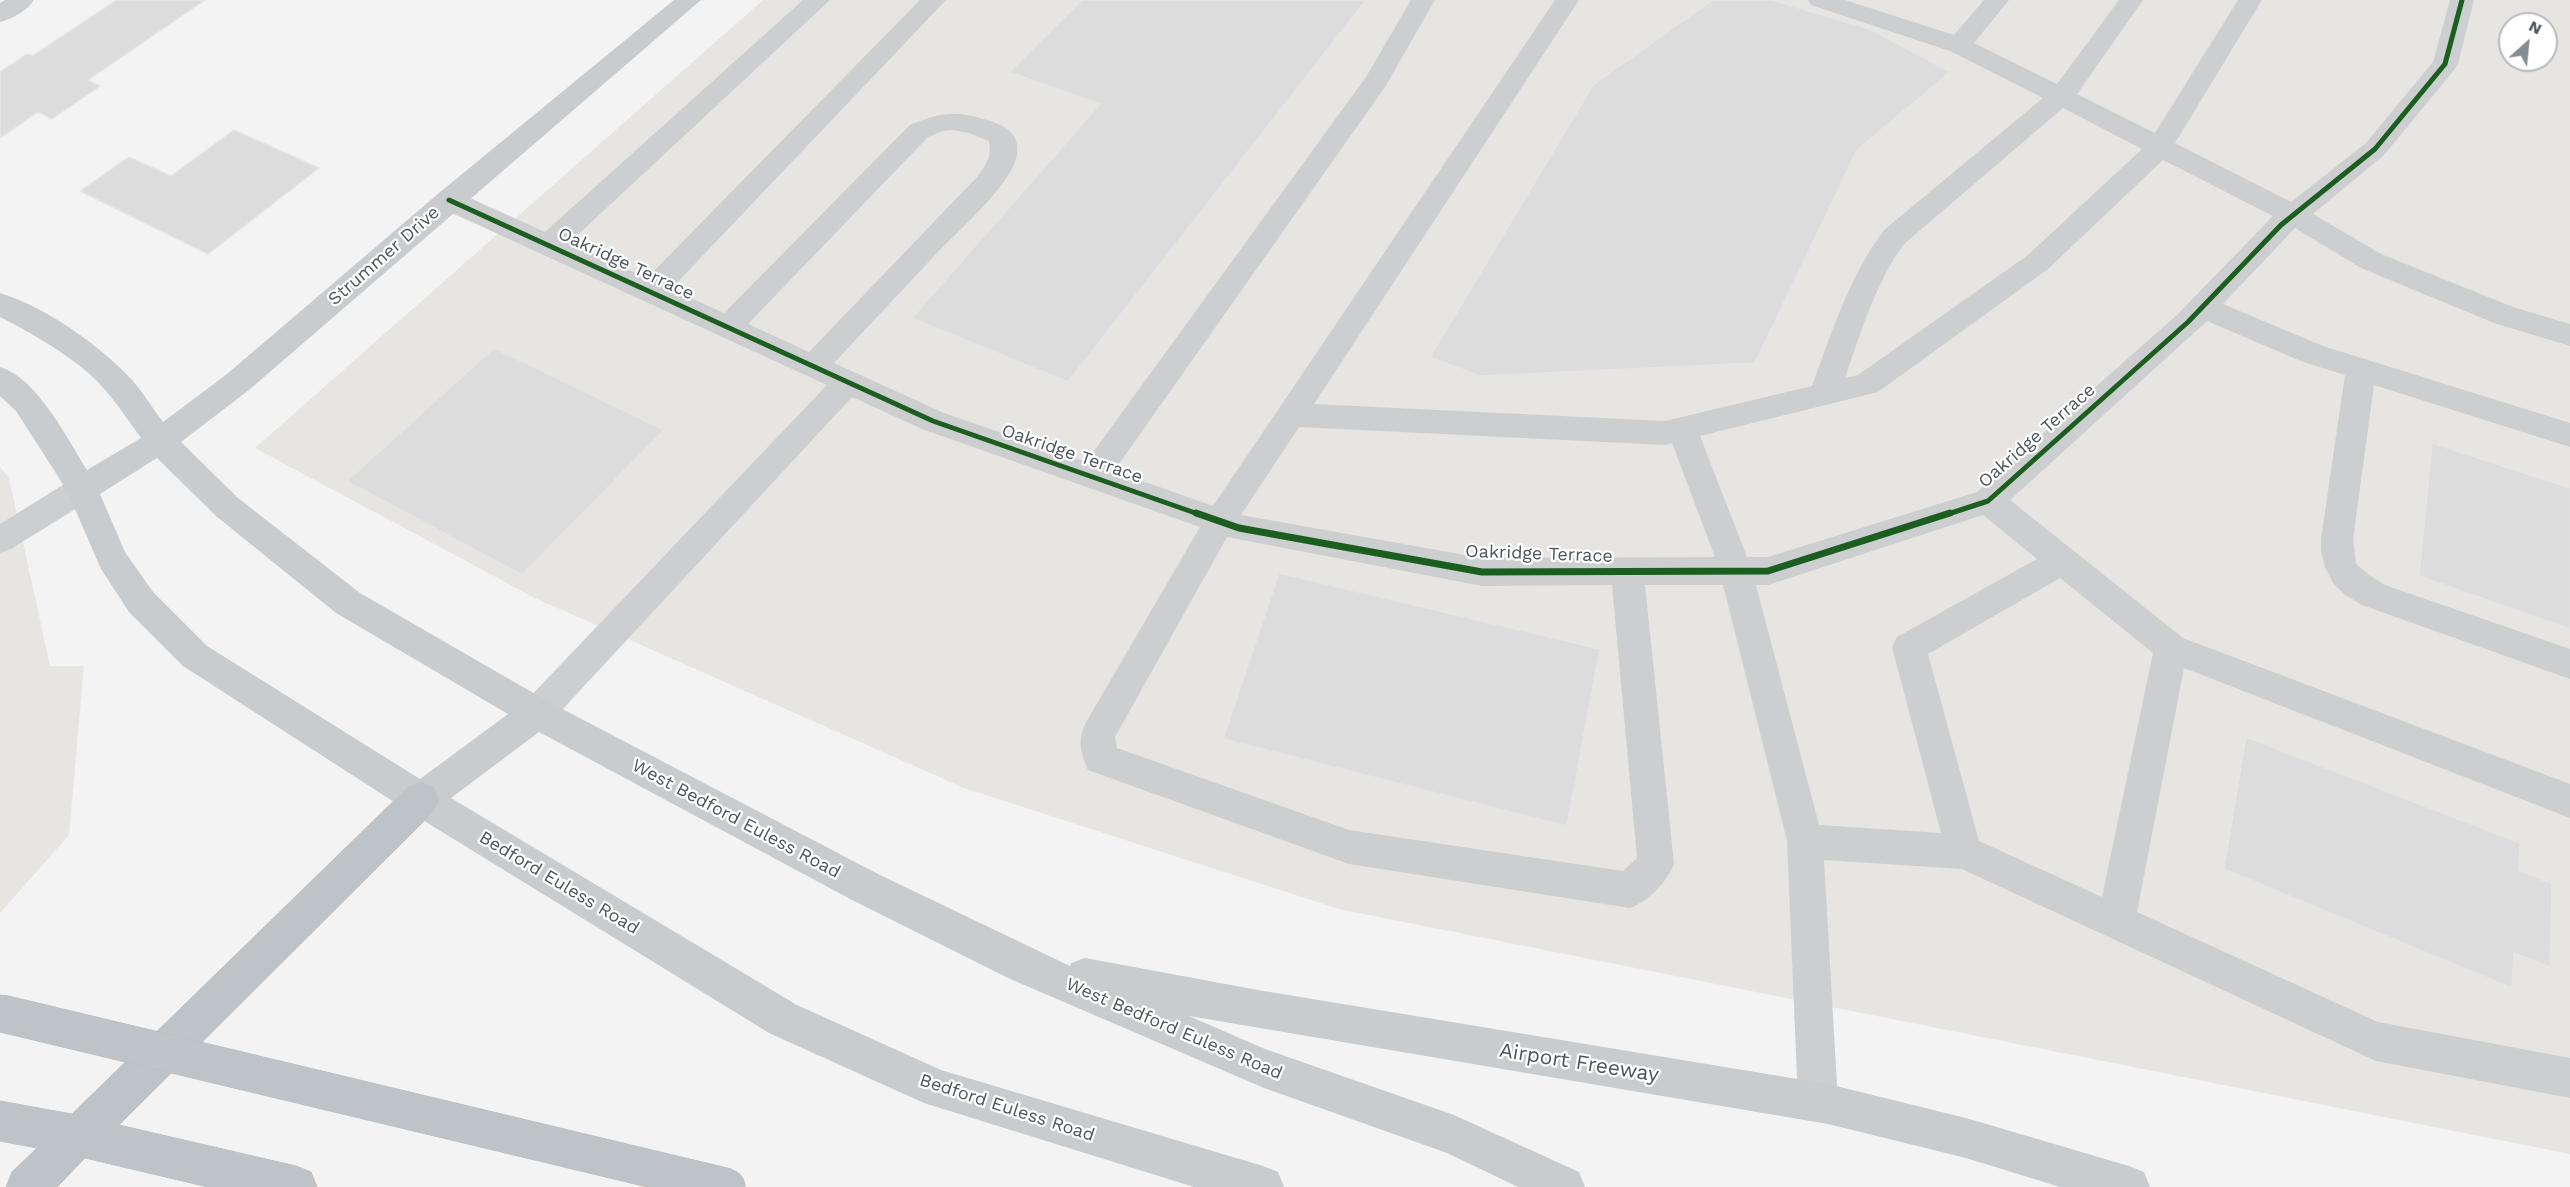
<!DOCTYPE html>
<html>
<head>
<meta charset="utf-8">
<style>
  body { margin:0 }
  #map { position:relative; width:2570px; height:1187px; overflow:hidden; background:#f3f3f3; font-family:"Work Sans",sans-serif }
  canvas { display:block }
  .north { position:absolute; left:2498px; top:12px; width:60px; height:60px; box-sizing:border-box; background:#fff; border:2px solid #b7bbbe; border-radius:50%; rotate:27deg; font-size:16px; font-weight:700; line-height:24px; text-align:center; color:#4b555d }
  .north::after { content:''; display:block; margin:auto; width:21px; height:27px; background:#868c92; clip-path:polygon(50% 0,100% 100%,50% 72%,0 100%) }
</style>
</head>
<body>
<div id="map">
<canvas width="2570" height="1187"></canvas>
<div class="north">N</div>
</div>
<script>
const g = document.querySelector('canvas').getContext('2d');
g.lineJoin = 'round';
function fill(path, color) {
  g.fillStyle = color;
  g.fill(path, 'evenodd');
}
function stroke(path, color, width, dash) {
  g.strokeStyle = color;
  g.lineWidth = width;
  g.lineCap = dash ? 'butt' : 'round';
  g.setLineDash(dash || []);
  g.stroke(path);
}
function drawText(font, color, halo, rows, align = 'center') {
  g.font = font + ' "Work Sans",sans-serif';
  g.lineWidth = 4.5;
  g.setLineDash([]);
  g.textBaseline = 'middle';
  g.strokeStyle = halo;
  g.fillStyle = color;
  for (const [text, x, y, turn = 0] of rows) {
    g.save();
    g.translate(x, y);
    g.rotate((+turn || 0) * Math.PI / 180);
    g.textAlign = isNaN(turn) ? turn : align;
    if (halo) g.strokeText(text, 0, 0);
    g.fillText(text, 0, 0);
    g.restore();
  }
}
const commercial = new Path2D(`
  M 763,0 L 2570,0 L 2570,1154 L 1339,909 L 964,788 L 535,598 L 255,448 ZM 2510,24 L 2546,24 L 2546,60 L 2510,60 Z
  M 0,467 L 9,478 L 50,666 L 84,666 L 69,835 L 0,913 Z`);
const building = new Path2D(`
  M 117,0 L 205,0 L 88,80 L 100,86 L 52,119 L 38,112 L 0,138 L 0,72 L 27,54 L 32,56 Z
  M 1082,0 L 1366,0 L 1068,382 L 912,318 L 1100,104 L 1009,72 Z
  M 1713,0 L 1772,0 L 1870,29 L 1950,72 L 1857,150 L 1755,363 L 1480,376 L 1430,357 L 1593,85 Z
  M 234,130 L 319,168 L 208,254 L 80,191 L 129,157 L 171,176 Z
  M 494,348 L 664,430 L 522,575 L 347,481 Z
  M 2432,443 L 2570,488 L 2570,629 L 2419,576 Z
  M 1279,573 L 1600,649 L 1567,826 L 1223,739 Z
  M 2246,737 L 2520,843 L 2519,870 L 2552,884 L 2550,967 L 2514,953 L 2512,988 L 2224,869 Z`);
const minor = new Path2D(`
  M 5,0 L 34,0 C 27,11 12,19 0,22 L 0,3 Z
  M 803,0 L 830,0 L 569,243 L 647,278 L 920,0 L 946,0 L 671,289 L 724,313 L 910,125 C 944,111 957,110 993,122 C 1009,128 1020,136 1017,155 C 1012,184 958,231 937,253 C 903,290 868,326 834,363 L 944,413 L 1086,462 L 1366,77 L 1411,0 L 1435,0 L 1385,87 L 1114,471 L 1213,506 L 1555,0 L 1579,0 L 1314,404 L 1665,421 L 1812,386 C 1832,332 1849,277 1884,230 L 2043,98 L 1950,51 L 1811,5 L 1808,0 L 1845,0 L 1954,35 L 1984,0 L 2009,0 L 1974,43 L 2057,84 L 2119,0 L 2143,0 L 2077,94 L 2155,133 L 2238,0 L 2262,0 L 2175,143 L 2291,202 L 2366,143 L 2433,62 L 2450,0 L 2474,0 L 2458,64 L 2454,70 L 2384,155 L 2313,214 L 2381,254 L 2513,307 L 2570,324 L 2570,346 L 2494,323 L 2361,268 L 2295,228 L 2223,304 L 2323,346 L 2570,423 L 2570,447 L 2374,385 L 2353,539 L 2356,564 L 2368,574 L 2385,585 L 2570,649 L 2570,679 L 2362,605 L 2344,594 L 2333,583 L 2325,567 L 2321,551 L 2321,539 L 2345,375 L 2303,362 L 2207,321 L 2010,500 L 2183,638 L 2570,784 L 2570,818 L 2184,668 L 2137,912 L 2378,1022 L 2570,1058 L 2570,1098 L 2376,1061 L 1962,869 L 1824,860 L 1838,1102 L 1832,1116 L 1818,1122 L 1804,1116 L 1798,1102 L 1787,841 L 1723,585 L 1645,585 L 1674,864 C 1666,883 1650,900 1630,908 L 1349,864 L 1088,770 C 1081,755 1077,740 1085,724 L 1200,527 L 922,429 L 852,397 L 549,724 L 537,729 L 525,724 L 520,713 L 525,702 L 827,385 L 439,207 L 435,200 L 439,193 L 449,190 L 459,193 L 545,232 ZM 2063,108 L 2142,149 L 2028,255 L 1858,375 L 1845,378 C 1861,332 1875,284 1904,244 ZM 952,130 L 969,133 L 989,141 C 992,157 986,165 977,177 L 809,352 L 748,324 L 928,137 L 942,131 ZM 2163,160 L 2273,216 L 2178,314 L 1977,492 L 1768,557 L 1747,557 L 1700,436 L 1878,392 L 2048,269 ZM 1299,427 L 1665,445 L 1672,443 L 1715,557 L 1482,558 L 1241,515 ZM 1983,515 L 2037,559 L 1897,637 L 1892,647 L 1941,833 L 1819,825 L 1756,585 L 1768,585 ZM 1227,537 L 1482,586 L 1612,585 L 1637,858 L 1623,871 L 1349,830 L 1117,748 L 1115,737 ZM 2060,578 L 2153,653 L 2102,897 L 1979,841 L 1928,654 Z
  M 82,476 L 93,480 L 98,489 L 93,498 L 11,549 L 0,553 L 0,524 L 71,480 Z`);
const major = new Path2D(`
  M 674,0 L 701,0 L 249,390 L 181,442 L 238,498 L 360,593 L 549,702 L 878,874 L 1070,966 L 1071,963 L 1085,958 L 1258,990 L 1828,1084 L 1966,1118 L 2129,1166 L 2144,1172 L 2150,1187 L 2060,1187 L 1966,1158 L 1828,1124 L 1189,1016 L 1265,1049 L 1454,1115 L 1579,1172 L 1585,1187 L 1518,1187 L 1447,1153 L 1264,1088 L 1008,978 L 852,900 L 539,732 L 451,798 L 797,1005 L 941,1070 L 1263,1166 L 1278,1172 L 1284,1187 L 1194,1187 L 924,1103 L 769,1033 L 408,811 L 183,666 L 129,612 L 101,569 L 68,493 L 54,470 L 16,411 L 0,396 L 0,367 C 37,378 67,438 87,470 L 141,438 C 123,413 105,385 80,366 C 55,347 28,331 0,317 L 0,293 C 46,307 101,346 133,381 C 144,394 153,409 163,422 L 227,374 L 439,193 ZM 157,458 L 216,516 L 336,613 L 508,714 L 420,779 L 207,646 L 153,592 L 125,552 L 100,494 Z`);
const highway = new Path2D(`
  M 421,782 L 434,787 L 439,799 L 434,811 L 119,1125 L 296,1166 L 311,1172 L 317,1187 L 208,1187 L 85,1158 L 57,1187 L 6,1187 L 12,1172 L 37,1148 L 0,1141 L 0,1101 L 72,1114 L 408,787 Z`);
const highwayBridge = new Path2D(`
  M 0,1013 L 727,1187`);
const cyclewayFar1 = new Path2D(`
  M 449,200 L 933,421 L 1201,515
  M 1945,515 L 1988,501 L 2188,322 L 2281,225 L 2375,149 L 2445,64 L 2462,0`);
const cycleway = new Path2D(`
  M 1196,513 L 1239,528 L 1482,572 L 1768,571 L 1950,513`);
const streetNames = [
  ["Strummer Drive",384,256,-41],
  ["Oakridge Terrace",626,264,25],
  ["Oakridge Terrace",2037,436,-41],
  ["Oakridge Terrace",1072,454,19],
  ["Oakridge Terrace",1539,554,2],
  ["West Bedford Euless Road",736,819,28],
  ["Bedford Euless Road",559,883,31],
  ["West Bedford Euless Road",1174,1029,23],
  ["Bedford Euless Road",1007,1108,18]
];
const nearStreetnames = [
  ["Airport Freeway",1579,1063,9]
];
fill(commercial, '#e6e5e2');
fill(building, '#dcdcdd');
stroke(building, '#e4e5e5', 1.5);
stroke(highway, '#b9bdc1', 1);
fill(minor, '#cdced0');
fill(major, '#c9ccce');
fill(highway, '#bec3c7');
stroke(highwayBridge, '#b9bdc1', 38, []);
stroke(highwayBridge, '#bec3c7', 37);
stroke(cyclewayFar1, '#1b5e20', 5);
stroke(cycleway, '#1b5e20', 7);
drawText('18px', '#4b555d', '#fff', streetNames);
drawText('21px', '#4b555d', '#fff', nearStreetnames);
</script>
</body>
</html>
